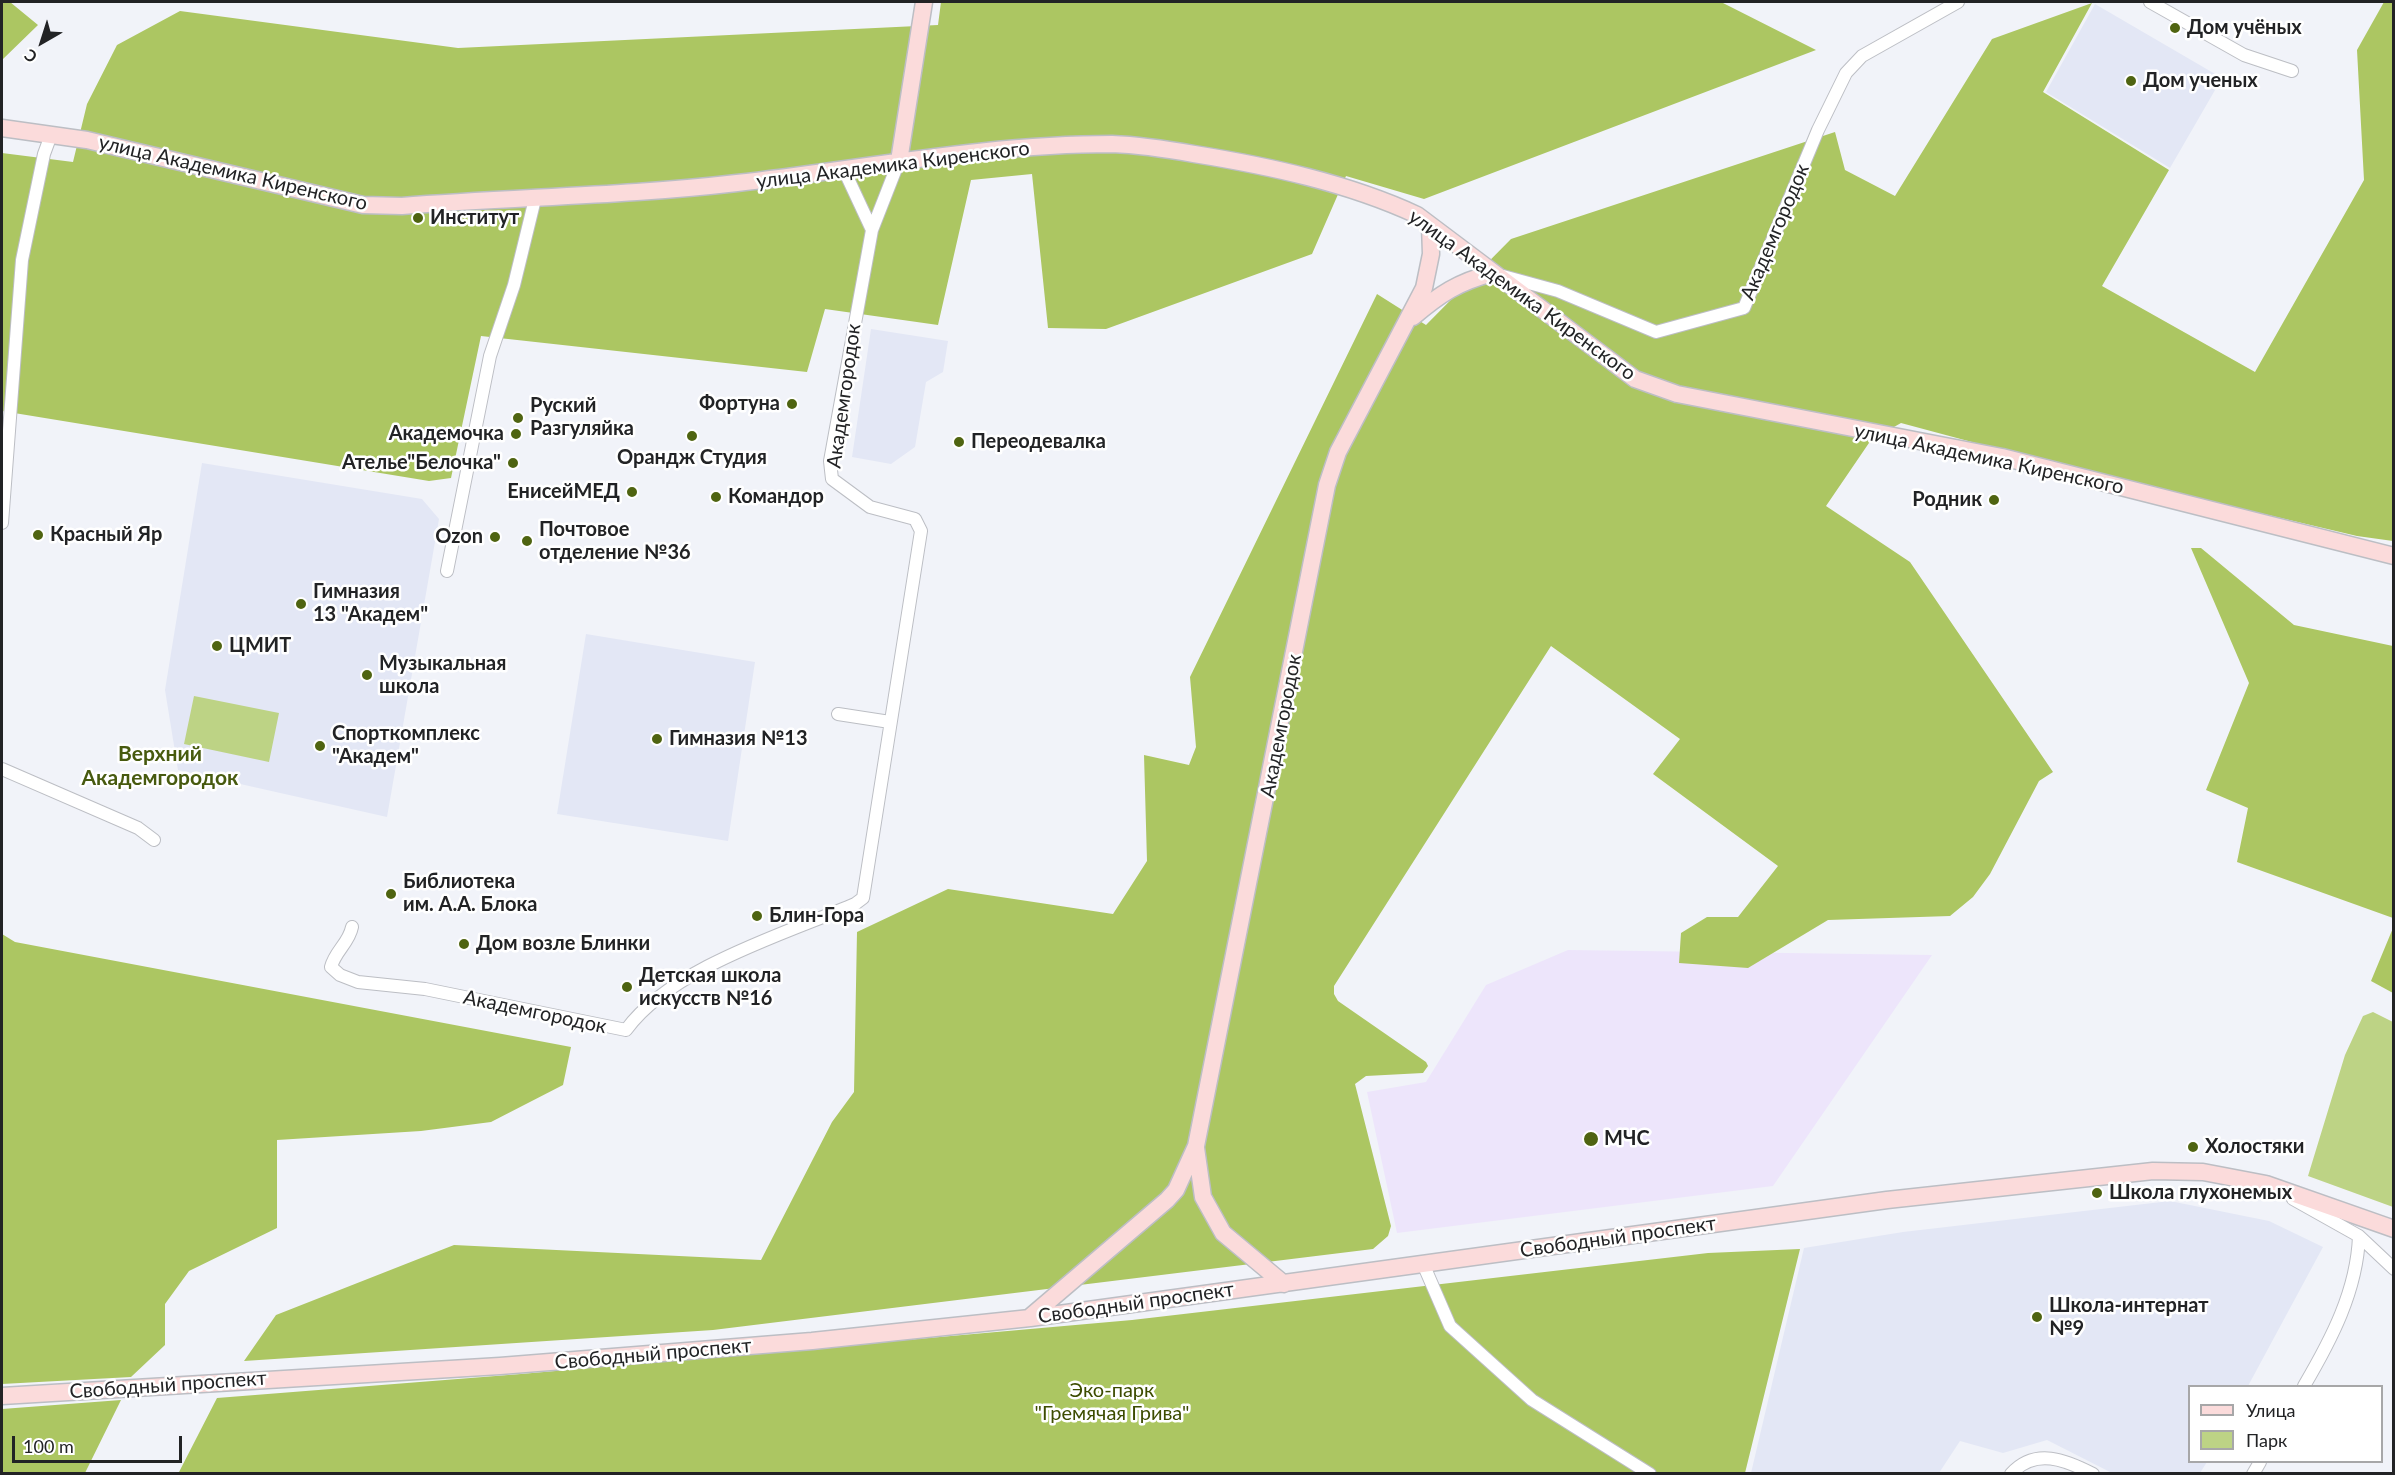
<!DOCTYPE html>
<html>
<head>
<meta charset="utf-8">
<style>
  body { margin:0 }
  #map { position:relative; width:2395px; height:1475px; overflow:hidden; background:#f1f3f9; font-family:Lato,sans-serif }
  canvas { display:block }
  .frame { position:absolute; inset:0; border:3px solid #222325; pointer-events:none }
  .legend { position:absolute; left:2188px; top:1385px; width:195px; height:78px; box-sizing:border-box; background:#fff; border:2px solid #a7a7a8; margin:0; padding:8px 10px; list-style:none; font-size:18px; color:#222325 }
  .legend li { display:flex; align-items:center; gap:12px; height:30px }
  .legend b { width:30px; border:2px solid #a7a7a8 }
  .north { position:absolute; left:12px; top:12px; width:60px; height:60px; -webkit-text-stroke:4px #fff; paint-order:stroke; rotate:219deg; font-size:16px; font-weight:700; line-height:24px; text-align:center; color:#222325 }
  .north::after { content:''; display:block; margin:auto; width:21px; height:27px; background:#222325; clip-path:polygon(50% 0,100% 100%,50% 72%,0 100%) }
  .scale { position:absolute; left:12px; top:1436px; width:170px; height:27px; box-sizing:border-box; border:3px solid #222325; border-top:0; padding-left:8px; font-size:18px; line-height:21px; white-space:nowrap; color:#222325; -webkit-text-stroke:4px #fff; paint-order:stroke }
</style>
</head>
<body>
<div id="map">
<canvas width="2395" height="1475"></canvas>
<div class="frame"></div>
<ul class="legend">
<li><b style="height:8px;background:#fbdbdb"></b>Улица</li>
<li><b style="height:16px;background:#bdd385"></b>Парк</li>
</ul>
<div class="north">С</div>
<div class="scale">100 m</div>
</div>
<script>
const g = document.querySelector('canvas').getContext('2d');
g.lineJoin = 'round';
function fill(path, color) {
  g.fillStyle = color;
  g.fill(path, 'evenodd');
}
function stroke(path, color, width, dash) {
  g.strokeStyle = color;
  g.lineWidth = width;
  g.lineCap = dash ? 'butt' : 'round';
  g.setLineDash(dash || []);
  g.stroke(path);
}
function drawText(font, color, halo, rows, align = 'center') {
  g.font = font + ' Lato,sans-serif';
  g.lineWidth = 5;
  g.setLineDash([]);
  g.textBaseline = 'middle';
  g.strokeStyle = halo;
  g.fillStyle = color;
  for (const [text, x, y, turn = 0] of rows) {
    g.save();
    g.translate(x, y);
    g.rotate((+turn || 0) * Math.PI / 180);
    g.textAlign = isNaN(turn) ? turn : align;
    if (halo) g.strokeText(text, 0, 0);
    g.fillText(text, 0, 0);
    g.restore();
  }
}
const built = new Path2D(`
  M 2095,4 L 2222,78 L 2170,168 L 2046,92 Z
  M 871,329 L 948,341 L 943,372 L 926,382 L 915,447 L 891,464 L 852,457 Z
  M 202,463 L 422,499 L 439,519 L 387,817 L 178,770 L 165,690 Z
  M 586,634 L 755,662 L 728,841 L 557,814 Z
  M 2170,1201 L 2269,1221 L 2323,1247 L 2248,1386 L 2190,1386 L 2190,1462 L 2207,1462 L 2200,1473 L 2112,1473 L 2047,1440 L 2003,1453 L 1960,1441 L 1939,1473 L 1751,1473 L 1804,1248 L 1903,1232 Z`);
const medical = new Path2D(`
  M 1568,950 L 1932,955 L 1773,1186 L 1397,1233 L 1367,1092 L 1426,1082 L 1486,985 Z`);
const green = new Path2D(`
  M 194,696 L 279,713 L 269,762 L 184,744 Z
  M 2373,1012 L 2393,1022 L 2393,1207 L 2308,1176 L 2345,1055 L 2363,1016 Z`);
const forest = new Path2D(`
  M 2,2 L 10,2 L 38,25 L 2,60 Z
  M 941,2 L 1721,2 L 1816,50 L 1424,199 L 1346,176 L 1312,254 L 1106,329 L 1048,328 L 1032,174 L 971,180 L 938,325 L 825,309 L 807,372 L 481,336 L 451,478 L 429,481 L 2,411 L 2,153 L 73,162 L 87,104 L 117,45 L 180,11 L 458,48 L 938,25 Z
  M 2384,2 L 2393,2 L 2393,541 L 2357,536 L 2065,467 L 1901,423 L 1871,440 L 1826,506 L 1910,562 L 2053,772 L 2039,781 L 1990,874 L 1973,897 L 1950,916 L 1828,920 L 1748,968 L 1679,963 L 1681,933 L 1707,917 L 1738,917 L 1778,866 L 1653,774 L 1680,739 L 1551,646 L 1334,986 L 1334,994 L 1338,1001 L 1426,1062 L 1428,1066 L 1423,1073 L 1366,1076 L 1355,1084 L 1391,1226 L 1388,1236 L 1373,1249 L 713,1330 L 244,1361 L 276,1315 L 454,1245 L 761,1260 L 832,1122 L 854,1092 L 857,932 L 948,889 L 1113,914 L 1147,861 L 1144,755 L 1189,765 L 1196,747 L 1190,677 L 1377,294 L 1426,325 L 1511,239 L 1835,132 L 1845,170 L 1895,196 L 1992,39 L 2092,3 L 2043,92 L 2169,170 L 2102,286 L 2255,372 L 2364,180 L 2357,50 Z
  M 2191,548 L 2201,548 L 2294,625 L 2393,646 L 2393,918 L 2237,862 L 2248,808 L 2206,790 L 2249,683 Z
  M 2393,928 L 2394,993 L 2393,993 L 2371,981 Z
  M 2,934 L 15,942 L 571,1047 L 563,1085 L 491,1122 L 421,1131 L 277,1140 L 277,1228 L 189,1271 L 165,1304 L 165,1345 L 131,1377 L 2,1384 Z
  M 1800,1249 L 1745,1473 L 178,1474 L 217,1398 L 521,1374 L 1132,1320 L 1708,1253 Z
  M 121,1400 L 85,1473 L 2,1473 L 2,1409 Z`);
const street = new Path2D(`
  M 2150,2 L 2244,55 L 2292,71
  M 844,170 L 872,230
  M 1503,276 L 1558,291 L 1656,332 L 1744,308 L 1818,130 L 1846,73 L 1862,56 L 1958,2
  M 2,523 L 22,260 L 44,154 L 51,135
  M 447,571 L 490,356 L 514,285 L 535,199
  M 838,714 L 890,722
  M 2,769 L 138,828 L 154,840
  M 352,927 C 349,943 335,951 331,967 L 340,975 L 358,982 L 425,989 L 626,1030 C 671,968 784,934 855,904 L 863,898 L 921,531 L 915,519 L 870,507 L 832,479 L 830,461 L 872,230 L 899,161
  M 2293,1199 L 2359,1236 L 2394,1269
  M 1424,1266 L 1450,1326 L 1532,1400 L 1650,1474
  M 2304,1386 C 2331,1340 2357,1291 2359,1236
  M 2011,1474 C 2035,1447 2066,1460 2093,1474
  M 2253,1474 L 2260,1462`);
const secondary = new Path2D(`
  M 2,128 L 87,140 L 363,205 L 402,206 C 514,197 626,196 737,183 C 861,169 986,144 1112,144 C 1139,145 1166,149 1194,154 C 1269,166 1348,183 1417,215 L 1635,379 L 1677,394 L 2002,457 L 2394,556
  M 899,161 L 924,2
  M 1413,317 C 1440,294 1458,282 1493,273
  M 1196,1148 L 1203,1197 L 1223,1233 L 1284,1284
  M 1030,1317 L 1167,1200 L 1176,1190 L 1196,1146 L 1327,485 L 1338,452 L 1424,288 L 1431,254 L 1430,225
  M 2,1396 L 500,1366 L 812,1341 L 1030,1318 L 1887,1200 L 2153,1171 L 2203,1172 L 2266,1184 L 2394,1229`);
const markers = [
  [2175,28,6,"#4f6411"],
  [2131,81,6,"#4f6411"],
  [418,218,6,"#4f6411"],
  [792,404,6,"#4f6411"],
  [518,418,6,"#4f6411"],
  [516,434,6,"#4f6411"],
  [692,436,6,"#4f6411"],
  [959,442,6,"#4f6411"],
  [513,463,6,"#4f6411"],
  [632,492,6,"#4f6411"],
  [716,497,6,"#4f6411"],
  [1994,500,6,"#4f6411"],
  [38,535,6,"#4f6411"],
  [495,537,6,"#4f6411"],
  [527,541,6,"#4f6411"],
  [301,604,6,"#4f6411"],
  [217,646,6,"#4f6411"],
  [367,675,6,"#4f6411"],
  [657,739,6,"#4f6411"],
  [320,746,6,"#4f6411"],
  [391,894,6,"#4f6411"],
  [757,916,6,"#4f6411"],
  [464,944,6,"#4f6411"],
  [627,987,6,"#4f6411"],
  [1591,1139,8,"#4f6411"],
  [2193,1147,6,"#4f6411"],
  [2097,1193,6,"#4f6411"],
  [2037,1317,6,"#4f6411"]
];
const poiNames = [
  ["Дом учёных",2187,28],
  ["Дом ученых",2143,81],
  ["Институт",430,218],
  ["Фортуна",780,404,"right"],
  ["Руский",530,406],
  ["Разгуляйка",530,429],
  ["Академочка",504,434,"right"],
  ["Переодевалка",971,442],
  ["Орандж Студия",692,458,"center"],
  ["Ателье\"Белочка\"",501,463,"right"],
  ["ЕнисейМЕД",620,492,"right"],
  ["Командор",728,497],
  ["Родник",1982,500,"right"],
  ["Почтовое",539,530],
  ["отделение №36",539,553],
  ["Красный Яр",50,535],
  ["Ozon",483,537,"right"],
  ["Гимназия",313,592],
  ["13 \"Академ\"",313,615],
  ["ЦМИТ",229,646],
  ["Музыкальная",379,664],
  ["школа",379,687],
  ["Спорткомплекс",332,734],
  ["\"Академ\"",332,757],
  ["Гимназия №13",669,739],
  ["Библиотека",403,882],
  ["им. А.А. Блока",403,905],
  ["Блин-Гора",769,916],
  ["Дом возле Блинки",476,944],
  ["Детская школа",639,976],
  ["искусств №16",639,999],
  ["МЧС",1604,1139],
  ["Холостяки",2205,1147],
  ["Школа глухонемых",2109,1193],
  ["Школа-интернат",2049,1306],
  ["№9",2049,1329]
];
const streetNames = [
  ["улица Академика Киренского",893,165,-7],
  ["улица Академика Киренского",233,173,13],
  ["Академгородок",1775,232,-67],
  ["улица Академика Киренского",1522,295,36],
  ["Академгородок",844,396,-82],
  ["улица Академика Киренского",1989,459,12],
  ["Академгородок",1281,726,-79],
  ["Академгородок",535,1012,12],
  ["Свободный проспект",1618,1237,-8],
  ["Свободный проспект",1136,1303,-8],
  ["Свободный проспект",653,1354,-5],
  ["Свободный проспект",168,1385,-4]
];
const parkNames = [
  ["Эко-парк",1112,1391],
  ["\"Гремячая Грива\"",1112,1414]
];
const neighbourhoodNames = [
  ["Верхний",160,754],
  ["Академгородок",160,778]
];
fill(built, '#e3e7f5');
fill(medical, '#ede5fb');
fill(green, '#bdd385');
fill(forest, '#acc662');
stroke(street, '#bcbec4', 14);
stroke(secondary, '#bcbec4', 19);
stroke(street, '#fff', 12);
stroke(secondary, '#fbdbdb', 16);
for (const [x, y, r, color] of markers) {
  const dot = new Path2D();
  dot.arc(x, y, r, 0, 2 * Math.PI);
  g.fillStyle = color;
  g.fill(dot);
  stroke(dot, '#fff', 2);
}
drawText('bold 20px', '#222325', '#fff', poiNames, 'left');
drawText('20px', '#222325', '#fff', streetNames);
drawText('20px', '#3d4c00', '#fff', parkNames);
drawText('bold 21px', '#475a0f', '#fff', neighbourhoodNames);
</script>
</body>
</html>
